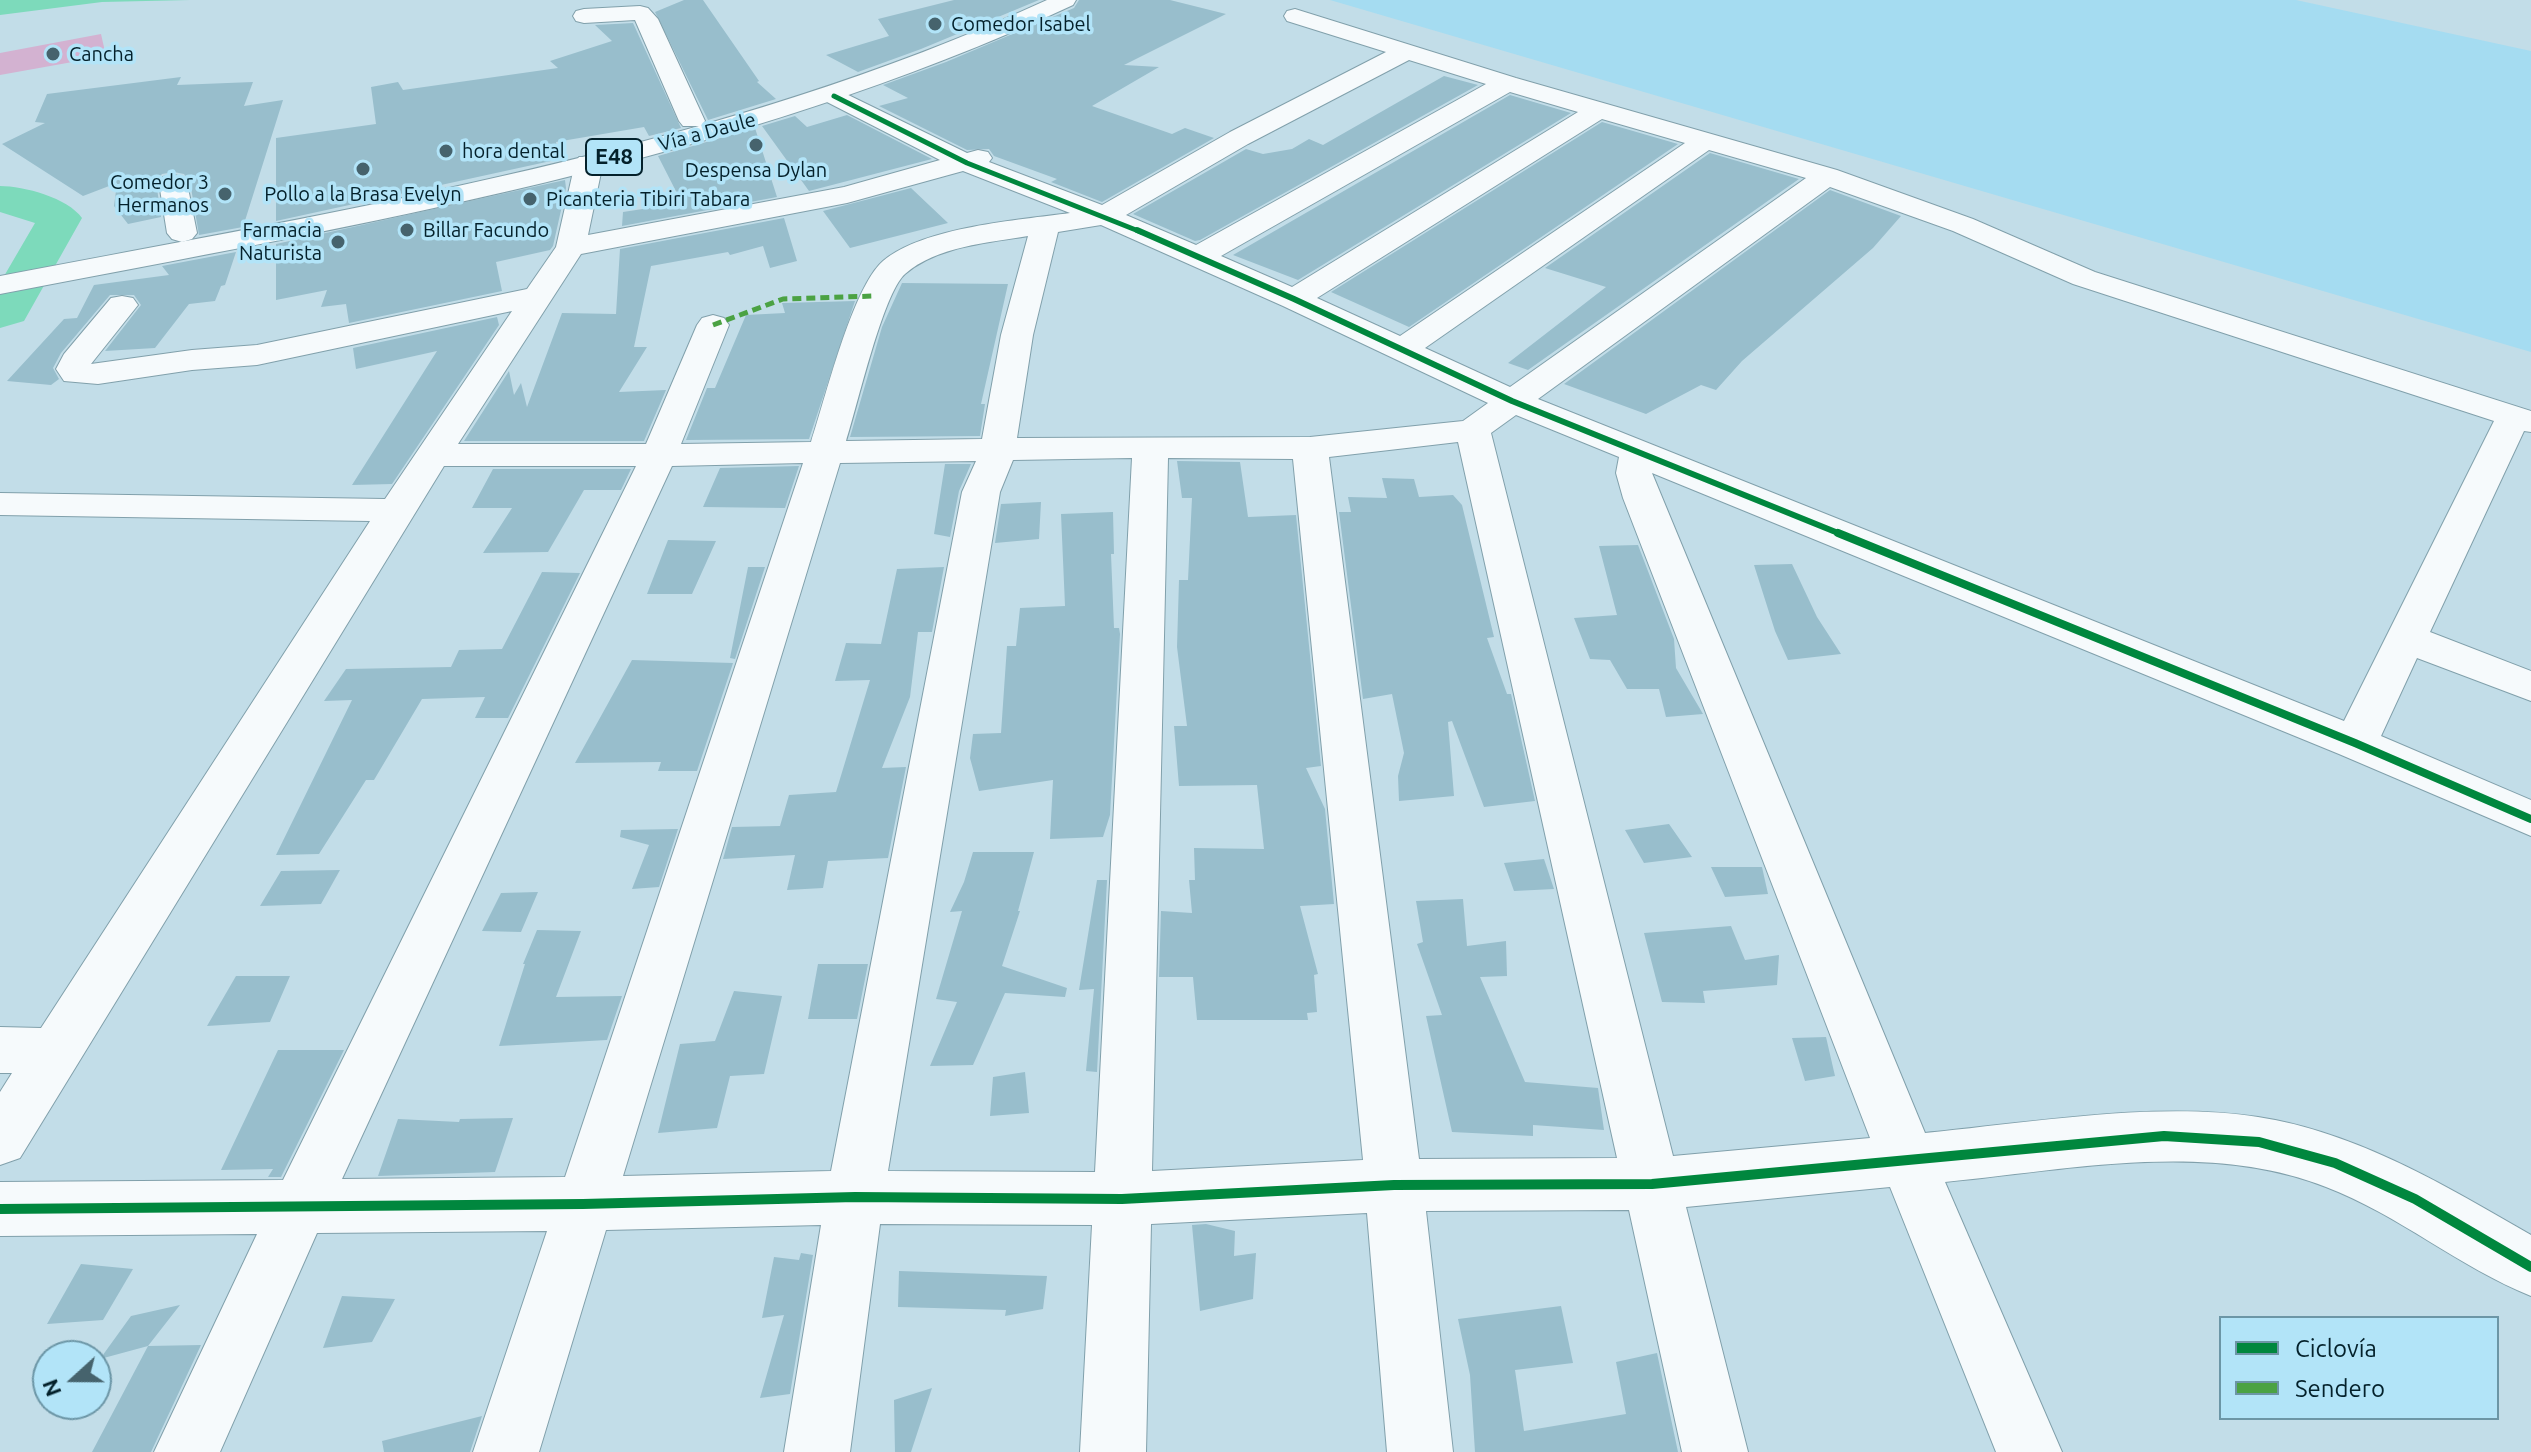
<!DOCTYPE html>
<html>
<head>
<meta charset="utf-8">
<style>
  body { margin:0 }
  #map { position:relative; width:2531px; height:1452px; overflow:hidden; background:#c2dde8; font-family:Ubuntu,sans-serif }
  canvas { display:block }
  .legend { position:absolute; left:2219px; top:1316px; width:280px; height:104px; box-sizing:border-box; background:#b2e4f8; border:2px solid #6c96a6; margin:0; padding:10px 14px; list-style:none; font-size:24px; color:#04212b }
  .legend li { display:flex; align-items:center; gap:16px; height:40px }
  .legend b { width:40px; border:2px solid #6c96a6 }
  .north { position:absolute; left:32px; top:1340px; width:80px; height:80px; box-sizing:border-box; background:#b2e4f8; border:2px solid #6c96a6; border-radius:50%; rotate:249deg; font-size:22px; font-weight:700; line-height:32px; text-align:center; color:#04212b }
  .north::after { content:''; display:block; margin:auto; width:28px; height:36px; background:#46636d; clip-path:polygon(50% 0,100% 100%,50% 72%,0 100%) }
</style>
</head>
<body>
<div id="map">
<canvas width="2531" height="1452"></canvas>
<ul class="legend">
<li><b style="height:10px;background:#00873e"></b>Ciclovía</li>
<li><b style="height:10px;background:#4ba243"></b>Sendero</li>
</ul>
<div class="north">N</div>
</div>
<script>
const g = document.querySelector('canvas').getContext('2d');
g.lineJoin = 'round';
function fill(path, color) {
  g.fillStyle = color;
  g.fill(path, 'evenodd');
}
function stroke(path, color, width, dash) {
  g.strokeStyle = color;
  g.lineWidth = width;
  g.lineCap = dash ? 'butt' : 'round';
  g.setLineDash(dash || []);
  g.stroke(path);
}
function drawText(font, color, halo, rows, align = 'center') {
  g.font = font + ' Ubuntu,sans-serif';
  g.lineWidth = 7;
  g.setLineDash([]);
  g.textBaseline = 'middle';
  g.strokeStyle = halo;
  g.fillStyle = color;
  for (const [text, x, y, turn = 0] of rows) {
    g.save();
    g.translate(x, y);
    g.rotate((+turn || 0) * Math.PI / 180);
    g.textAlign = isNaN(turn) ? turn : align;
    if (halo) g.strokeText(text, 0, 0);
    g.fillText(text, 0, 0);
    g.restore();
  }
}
const built = new Path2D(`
  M 1330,0 L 2296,0 L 2531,51 L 2531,352 Z`);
const green = new Path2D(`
  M 101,34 L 106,56 L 0,75 L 0,53 Z`);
const water = new Path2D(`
  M 0,0 L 190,0 L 102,2 L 0,15 Z`);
const river = new Path2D(`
  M 0,186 C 24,186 68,198 82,218 L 24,321 L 0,328 L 0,283 L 35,223 L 0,212 Z`);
const building = new Path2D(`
  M 684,0 L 703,0 L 759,81 L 757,82 L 776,99 L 708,120 L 655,12 Z
  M 954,0 L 1039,0 L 921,49 L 858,72 L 826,55 L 889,36 L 878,19 Z
  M 1079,0 L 1170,0 L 1226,14 L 1124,65 L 1159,67 L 1092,106 L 1172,134 L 1185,128 L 1214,138 L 1102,202 L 1051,182 L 1057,179 L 994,156 L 989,149 L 967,150 L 879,106 L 908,98 L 883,85 L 946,62 L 1074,8 Z
  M 633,23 L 681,128 L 649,136 L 644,127 L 556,142 L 560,159 L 276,221 L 276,138 L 376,124 L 371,87 L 398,82 L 403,90 L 558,68 L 550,61 L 612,41 L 595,25 Z
  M 1444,76 L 1478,85 L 1200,240 L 1195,241 L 1133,214 L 1246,149 L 1263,154 L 1292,149 L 1309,139 L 1323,145 Z
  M 181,77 L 177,85 L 253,82 L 244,106 L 283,100 L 243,227 L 199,235 L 190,182 L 184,174 L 174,172 L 162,174 L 156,181 L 161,217 L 128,224 L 114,206 L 117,183 L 83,196 L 2,144 L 45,123 L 35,122 L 47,94 Z
  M 1510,95 L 1571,113 L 1298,280 L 1233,255 Z
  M 847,115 L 932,159 L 809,191 L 762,126 L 795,116 L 807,127 Z
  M 1602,122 L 1678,144 L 1409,327 L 1331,292 Z
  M 755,128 L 777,197 L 622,226 L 623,212 L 682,203 L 658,156 Z
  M 1710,153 L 1799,179 L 1528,370 L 1508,363 L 1606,287 L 1545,268 Z
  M 565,180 L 566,188 L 553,246 L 550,250 L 496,262 L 502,291 L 349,323 L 346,304 L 321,307 L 327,290 L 276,300 L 276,244 Z
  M 911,188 L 948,223 L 850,248 L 823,211 Z
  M 1830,190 L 1901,216 L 1873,248 L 1742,361 L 1716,390 L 1701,385 L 1646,414 L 1564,384 Z
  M 784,218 L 797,261 L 770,268 L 763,246 L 730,255 L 728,252 L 651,266 L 634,347 L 647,347 L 619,392 L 666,390 L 644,441 L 464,441 L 509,371 L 514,395 L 521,383 L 527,407 L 562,313 L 616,314 L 620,249 Z
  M 236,252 L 225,285 L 221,286 L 215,301 L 189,304 L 155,348 L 105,351 L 141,305 L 134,295 L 110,295 L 61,353 L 53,368 L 59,379 L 51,385 L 7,381 L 64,319 L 77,318 L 94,285 L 169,275 L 162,266 Z
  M 902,283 L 1008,284 L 981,404 L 985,404 L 980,436 L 850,437 L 882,327 Z
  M 855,301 L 809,439 L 686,440 L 707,388 L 715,388 L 746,315 L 785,313 L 782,303 Z
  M 497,317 L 499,325 L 392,484 L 352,485 L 437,351 L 356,369 L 353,348 Z
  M 1177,461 L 1240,462 L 1248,517 L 1296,515 L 1321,766 L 1306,768 L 1325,809 L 1334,904 L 1300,906 L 1318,974 L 1314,975 L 1317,1012 L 1307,1013 L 1308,1020 L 1197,1020 L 1193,977 L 1159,977 L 1161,911 L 1192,913 L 1189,880 L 1195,880 L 1194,848 L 1264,849 L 1257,785 L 1179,786 L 1174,726 L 1187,726 L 1177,647 L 1179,580 L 1188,580 L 1192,498 L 1182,498 Z
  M 945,464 L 971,464 L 959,491 L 950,537 L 934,534 Z
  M 799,466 L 785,508 L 703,507 L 720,468 Z
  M 493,469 L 631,469 L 621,490 L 584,490 L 548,552 L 483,553 L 512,508 L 472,508 Z
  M 1382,478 L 1414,479 L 1419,497 L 1453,495 L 1462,505 L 1494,637 L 1487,638 L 1507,694 L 1511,694 L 1535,801 L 1484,807 L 1452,721 L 1448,722 L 1454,796 L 1399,801 L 1398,776 L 1404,753 L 1392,694 L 1363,699 L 1339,512 L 1351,512 L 1348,497 L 1387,498 Z
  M 1041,502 L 1039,539 L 995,543 L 1001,504 Z
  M 1113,512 L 1114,554 L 1111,554 L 1114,628 L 1119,628 L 1120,634 L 1110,815 L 1103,837 L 1050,839 L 1053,780 L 979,791 L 970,758 L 973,734 L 1001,733 L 1007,646 L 1016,646 L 1020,608 L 1065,606 L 1061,514 Z
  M 668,540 L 716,541 L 692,594 L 647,594 Z
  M 1638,545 L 1674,639 L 1676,668 L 1703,714 L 1666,717 L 1659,689 L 1627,689 L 1610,660 L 1590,659 L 1574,618 L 1617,615 L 1599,546 Z
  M 1792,564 L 1817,617 L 1841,654 L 1788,660 L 1775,631 L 1754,565 Z
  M 748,567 L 765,567 L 735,659 L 730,658 Z
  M 944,567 L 932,632 L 918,632 L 910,697 L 882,768 L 906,767 L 888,858 L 828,861 L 823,888 L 787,890 L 795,855 L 723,859 L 732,827 L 780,826 L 789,795 L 836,792 L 870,680 L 835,681 L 846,643 L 881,644 L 897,569 Z
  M 542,572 L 580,573 L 508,718 L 475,718 L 485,697 L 422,699 L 374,780 L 366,780 L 319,854 L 276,855 L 352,700 L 324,701 L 346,669 L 451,667 L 459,650 L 502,649 Z
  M 632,660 L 733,663 L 697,771 L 658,771 L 661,762 L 575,763 Z
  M 1669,824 L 1692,857 L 1644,863 L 1625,830 Z
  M 678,829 L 659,887 L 632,889 L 649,845 L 620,837 L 621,830 Z
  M 973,852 L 1034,852 L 1018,911 L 1020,911 L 1002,966 L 1067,988 L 1065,997 L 1005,993 L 973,1065 L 930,1066 L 957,1002 L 936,999 L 962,911 L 950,912 L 964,882 Z
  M 1544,859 L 1554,889 L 1514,891 L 1504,863 Z
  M 1711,867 L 1762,867 L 1768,894 L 1725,897 Z
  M 340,870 L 321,904 L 260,906 L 281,871 Z
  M 1097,880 L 1107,880 L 1097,1072 L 1086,1071 L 1094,989 L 1079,990 Z
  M 538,892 L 521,932 L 482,931 L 501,893 Z
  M 1463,899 L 1467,946 L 1506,941 L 1507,976 L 1480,977 L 1525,1082 L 1598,1088 L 1604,1130 L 1533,1125 L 1533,1136 L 1452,1132 L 1426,1016 L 1442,1015 L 1417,944 L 1423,942 L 1416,901 Z
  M 1731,926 L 1745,960 L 1779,955 L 1777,985 L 1703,991 L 1705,1003 L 1662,1002 L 1644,933 Z
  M 537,930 L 581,931 L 556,997 L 622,996 L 607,1040 L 499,1046 L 525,964 L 523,964 Z
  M 818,964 L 868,964 L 857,1019 L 808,1019 Z
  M 236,976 L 290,976 L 270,1022 L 207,1026 Z
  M 734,991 L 782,996 L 764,1074 L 730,1076 L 717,1128 L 658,1133 L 680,1044 L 715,1041 Z
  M 1826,1037 L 1835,1076 L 1805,1081 L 1792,1038 Z
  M 278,1050 L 344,1050 L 281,1177 L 268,1177 L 273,1169 L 221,1170 Z
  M 1025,1072 L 1029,1113 L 990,1116 L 993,1077 Z
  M 513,1118 L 495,1172 L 378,1176 L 398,1119 L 459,1122 L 460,1119 Z
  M 1206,1224 L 1235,1231 L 1234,1256 L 1256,1253 L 1253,1299 L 1200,1311 L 1192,1225 Z
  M 801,1253 L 813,1255 L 790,1394 L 760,1398 L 784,1315 L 762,1318 L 774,1257 L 799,1260 Z
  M 81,1264 L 133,1269 L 103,1320 L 47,1324 Z
  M 899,1271 L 1047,1276 L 1043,1309 L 1005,1316 L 1006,1310 L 898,1307 Z
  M 342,1296 L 395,1299 L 372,1342 L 323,1348 Z
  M 180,1305 L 148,1346 L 100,1359 L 131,1316 Z
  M 1561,1306 L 1573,1363 L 1515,1370 L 1524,1431 L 1626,1414 L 1616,1362 L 1657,1353 L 1678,1452 L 1475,1452 L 1470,1375 L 1458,1319 Z
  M 201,1345 L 151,1452 L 92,1452 L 148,1346 Z
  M 932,1388 L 911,1452 L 895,1452 L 894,1400 Z
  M 482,1416 L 470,1452 L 384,1452 L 382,1441 Z`);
const minor = new Path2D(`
  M 640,6 L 648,8 L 658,19 L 705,121 L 701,126 L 683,126 L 679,121 L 635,20 L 584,23 L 576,21 L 573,16 L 576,11 L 584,9 Z
  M 1295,9 L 1516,78 L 1837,170 L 1973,219 L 2095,272 L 2531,411 L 2531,432 L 2524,431 L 2430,632 L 2531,671 L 2531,701 L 2417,658 L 2381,736 L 2531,800 L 2531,836 L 2339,754 L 1652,473 L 1925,1133 C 2029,1123 2156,1101 2258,1117 C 2357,1132 2446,1186 2531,1235 L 2531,1296 C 2459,1267 2399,1215 2326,1187 C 2207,1140 2069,1170 1945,1182 L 2062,1452 L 1996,1452 L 1890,1187 L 1686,1207 L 1748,1452 L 1682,1452 L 1629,1210 L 1426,1211 L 1453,1452 L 1387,1452 L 1367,1213 L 1151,1224 L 1146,1452 L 1080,1452 L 1092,1225 L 880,1224 L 850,1452 L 784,1452 L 821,1225 L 606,1230 L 539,1452 L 473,1452 L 547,1231 L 317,1233 L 220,1452 L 154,1452 L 257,1234 L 0,1236 L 0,1182 L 283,1180 L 636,466 L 444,466 L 20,1158 L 0,1165 L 0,1092 L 12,1073 L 0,1073 L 0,1027 L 41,1028 L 370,521 L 0,515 L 0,493 L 385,499 L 512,311 L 257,365 L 192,370 L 98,384 L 64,381 L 56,369 L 64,354 L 111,298 L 122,296 L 133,298 L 138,305 L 91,364 L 192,350 L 257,345 L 527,289 L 556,247 L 575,163 L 579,157 L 599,157 L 603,163 L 588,235 L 844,187 L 940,160 L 825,101 L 821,96 L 825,91 L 834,88 L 967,153 L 978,150 L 988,152 L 992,158 L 989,162 L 1102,205 L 1230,132 L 1386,52 L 1287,21 L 1284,16 L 1287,11 ZM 1409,60 L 1486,84 L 1196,245 L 1126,215 L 1248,144 ZM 1510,92 L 1578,112 L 1292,287 L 1221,256 ZM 1602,119 L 1685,143 L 1400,336 L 1317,298 ZM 1709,150 L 1806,178 L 1510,387 L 1425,348 ZM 963,171 L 1070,213 C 1019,220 923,227 883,261 C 852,288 825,400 811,442 L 681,444 L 729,325 L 724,318 L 713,315 L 702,318 L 697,325 L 646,444 L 458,444 L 581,254 L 847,203 ZM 1830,187 L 1953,231 L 2073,284 L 2494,421 L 2344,721 L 1538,399 ZM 1101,225 L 1283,306 L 1488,403 L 1463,421 L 1310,437 L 1017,438 L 1033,335 L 1058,232 ZM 1028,236 L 1001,335 L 982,439 L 846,441 C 857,407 883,293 905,274 C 937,246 988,243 1028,236 ZM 1516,415 L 1619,457 L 1616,473 L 1623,498 L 1870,1138 L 1673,1156 L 1491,433 ZM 1458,442 L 1617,1158 L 1419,1159 L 1329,457 ZM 1132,458 L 1095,1172 L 888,1171 L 1000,492 L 1013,460 ZM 1168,458 L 1293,459 L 1363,1160 L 1152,1171 ZM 976,461 L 962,492 L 831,1171 L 623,1176 L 840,463 ZM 803,463 L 565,1177 L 342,1179 L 672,466 Z
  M 173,175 L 183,177 L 187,183 L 197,233 L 192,239 L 182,242 L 172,239 L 167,233 L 159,183 L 163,177 Z`);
const highway = new Path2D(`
  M 1047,0 L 1076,0 L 1073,5 C 736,162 363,224 0,294 L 0,276 C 351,209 720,150 1047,0 Z`);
const quiet = new Path2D(`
  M 713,325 L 783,299 L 875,296`);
const cyclewayFar3 = new Path2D(`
  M 834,96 L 967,163 L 1141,232`);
const cyclewayFar2 = new Path2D(`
  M 1137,230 L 1294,299 L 1512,401 L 1843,535`);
const cyclewayFar1 = new Path2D(`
  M 1838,533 L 2355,743 L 2531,819`);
const cycleway = new Path2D(`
  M 0,1209 L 583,1204 L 855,1197 L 1122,1199 L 1394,1185 L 1652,1184 L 2164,1136 L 2259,1142 L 2335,1163 L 2415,1199 L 2531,1267`);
const markers = [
  [935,24,8,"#46636d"],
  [53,54,8,"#46636d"],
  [756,145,8,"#46636d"],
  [446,151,8,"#46636d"],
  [363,169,8,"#46636d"],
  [225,194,8,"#46636d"],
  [530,199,8,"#46636d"],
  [407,230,8,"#46636d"],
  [338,242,8,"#46636d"]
];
const farPoinames = [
  ["Comedor Isabel",951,24],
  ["Cancha",69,54],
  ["hora dental",462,151],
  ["Despensa Dylan",756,170,"center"],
  ["Comedor 3",209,182,"right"],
  ["Hermanos",209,205,"right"],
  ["Pollo a la Brasa Evelyn",363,194,"center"],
  ["Picanteria Tibiri Tabara",546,199],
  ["Farmacia",322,230,"right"],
  ["Naturista",322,253,"right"],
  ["Billar Facundo",423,230]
];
const farStreetnames = [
  ["Vía a Daule",707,132,-15]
];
const shields = [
  [614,157,56]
];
const shieldNames = [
  ["E48",614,157]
];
fill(built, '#a5dcf1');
fill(green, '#d3b2d1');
fill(water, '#7ddabb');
fill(river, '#7ddabb');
fill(building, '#98becc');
stroke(minor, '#81a0ab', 2);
stroke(highway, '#81a0ab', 2);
fill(minor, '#f6fafc');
fill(highway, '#f6fafc');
stroke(quiet, '#4ba243', 5, [9, 5]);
stroke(cyclewayFar3, '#00873e', 5);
stroke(cyclewayFar2, '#00873e', 6);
stroke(cyclewayFar1, '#00873e', 8);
stroke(cycleway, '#00873e', 10);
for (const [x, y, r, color] of markers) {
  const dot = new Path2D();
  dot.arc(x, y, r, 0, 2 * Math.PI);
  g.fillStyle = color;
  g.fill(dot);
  stroke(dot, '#b2e4f8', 3);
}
drawText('20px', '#04212b', '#b2e4f8', farPoinames, 'left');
drawText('20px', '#04212b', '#b2e4f8', farStreetnames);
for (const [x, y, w] of shields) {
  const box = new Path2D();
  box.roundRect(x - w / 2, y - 18, w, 36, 6);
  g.fillStyle = '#b2e4f8';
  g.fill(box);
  stroke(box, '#04212b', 2);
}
drawText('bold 22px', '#04212b', null, shieldNames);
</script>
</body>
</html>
